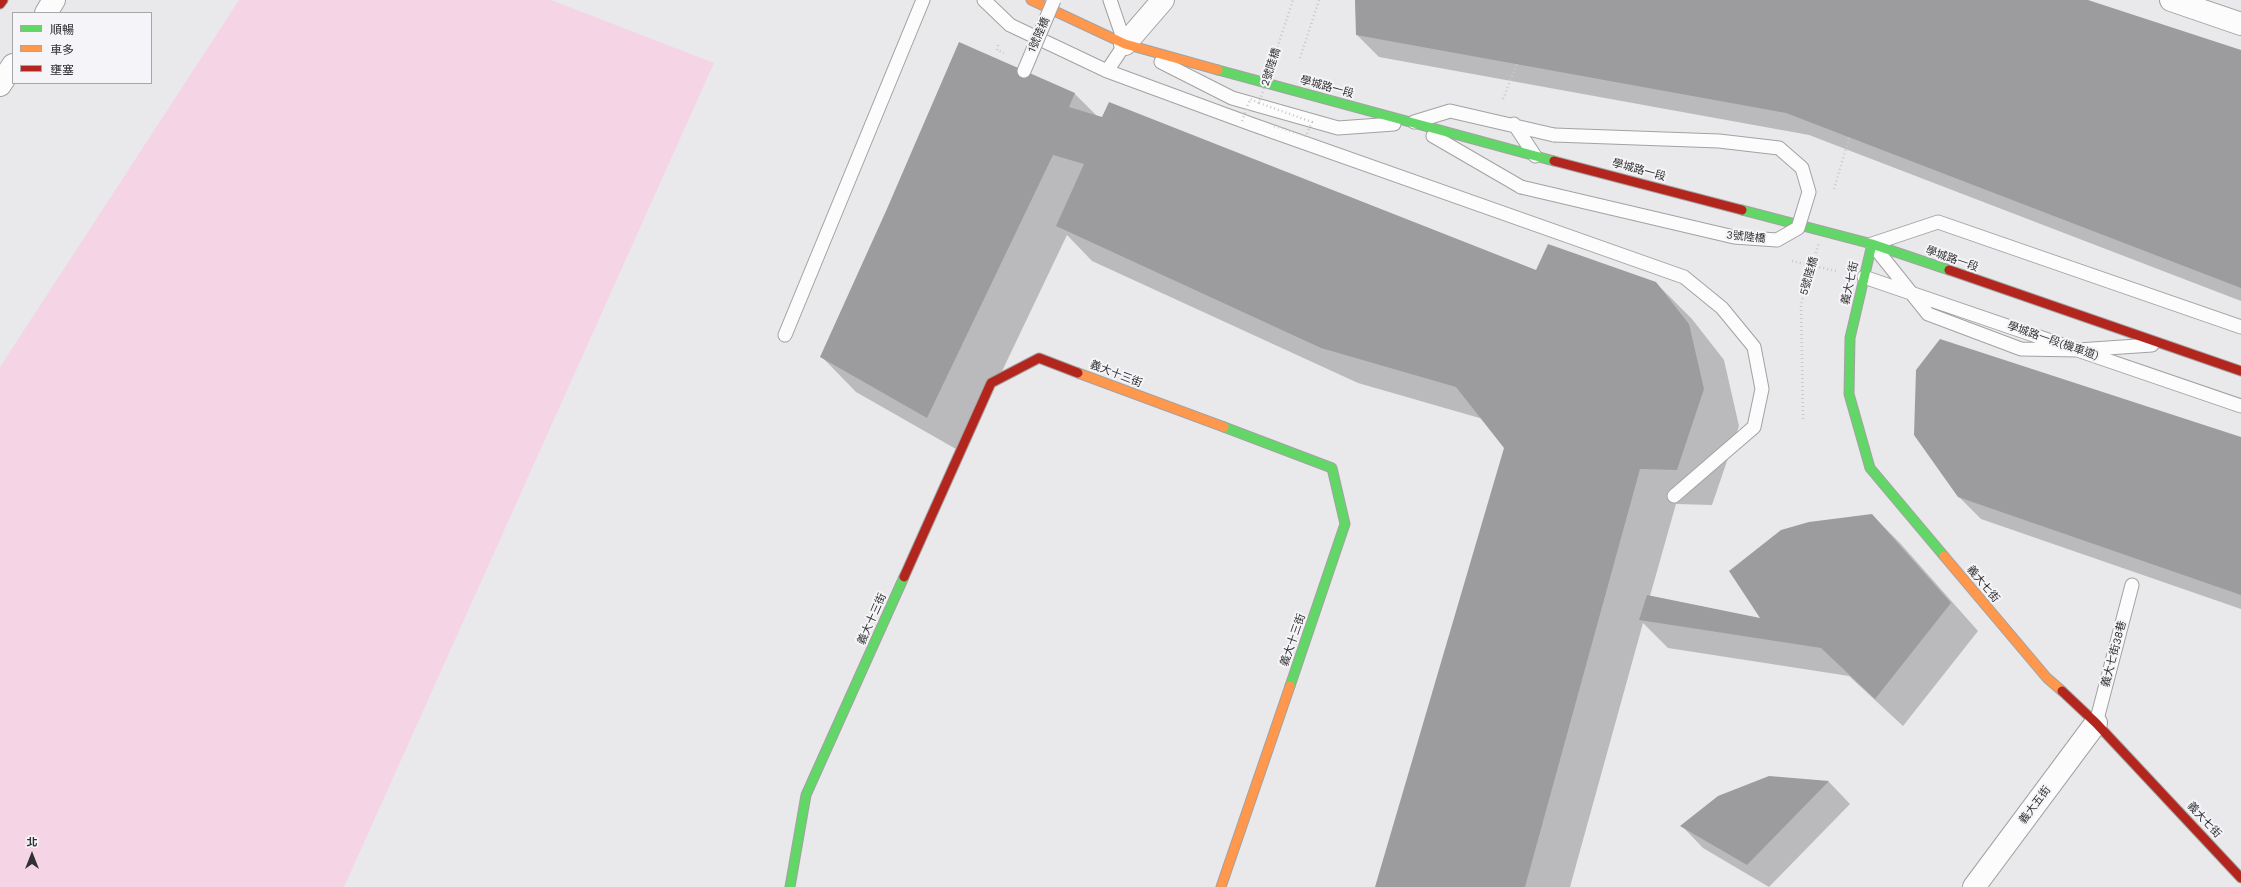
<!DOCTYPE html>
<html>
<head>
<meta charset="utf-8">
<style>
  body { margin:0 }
  #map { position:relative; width:2241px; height:887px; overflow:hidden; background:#e9e9eb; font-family:"Work Sans","Noto Sans TC",sans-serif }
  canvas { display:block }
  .legend { position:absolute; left:12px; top:12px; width:140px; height:72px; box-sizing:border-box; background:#f5f5f9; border:1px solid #a7a7a9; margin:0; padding:5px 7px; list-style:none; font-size:12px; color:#313132 }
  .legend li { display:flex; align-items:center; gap:8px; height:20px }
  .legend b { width:20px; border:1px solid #a7a7a9 }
  .north { position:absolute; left:12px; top:835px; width:40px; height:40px; -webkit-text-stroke:3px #f5f5f9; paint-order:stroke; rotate:0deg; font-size:11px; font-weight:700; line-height:16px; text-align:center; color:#313132 }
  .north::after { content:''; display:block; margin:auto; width:14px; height:18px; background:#313132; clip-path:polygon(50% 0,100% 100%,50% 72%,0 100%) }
</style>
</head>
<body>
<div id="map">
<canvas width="2241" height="887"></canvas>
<ul class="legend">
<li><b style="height:5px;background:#63d668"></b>順暢</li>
<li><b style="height:5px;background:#ff974d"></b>車多</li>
<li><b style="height:5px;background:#b3261e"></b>壅塞</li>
</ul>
<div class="north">北</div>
</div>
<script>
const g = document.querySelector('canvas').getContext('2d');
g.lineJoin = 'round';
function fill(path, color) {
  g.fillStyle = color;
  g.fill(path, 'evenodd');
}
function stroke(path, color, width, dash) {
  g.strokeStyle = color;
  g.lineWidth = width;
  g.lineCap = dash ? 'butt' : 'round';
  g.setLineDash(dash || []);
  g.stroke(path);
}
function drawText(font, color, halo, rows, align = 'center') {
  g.font = font + ' "Work Sans","Noto Sans TC",sans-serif';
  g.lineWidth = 4;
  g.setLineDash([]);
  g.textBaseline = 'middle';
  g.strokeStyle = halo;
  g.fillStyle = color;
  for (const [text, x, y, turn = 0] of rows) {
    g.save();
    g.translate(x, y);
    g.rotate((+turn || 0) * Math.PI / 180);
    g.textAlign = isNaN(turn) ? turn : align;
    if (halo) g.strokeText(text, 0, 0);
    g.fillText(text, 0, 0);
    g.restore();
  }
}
const green = new Path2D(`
  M 239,0 L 551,0 L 714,63 L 344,887 L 0,887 L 0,367 Z`);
const shadow = new Path2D(`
  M 1355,0 L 2085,0 L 2241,51 L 2241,301 L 1809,135 L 1379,57 L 1357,35 Z
  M 959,43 L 1075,94 L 1097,116 L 1537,271 L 1656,283 L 1692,319 L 1724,360 L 1739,426 L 1712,505 L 1676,504 L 1650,596 L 1762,619 L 1872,515 L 1900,543 L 1978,631 L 1903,726 L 1849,676 L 1668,648 L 1643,623 L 1570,887 L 1376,887 L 1506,448 L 1483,419 L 1358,383 L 1092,261 L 1067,235 L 963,453 L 856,392 L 821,356 L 887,212 Z
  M 2241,438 L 2241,609 L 1981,519 L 1959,497 Z
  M 1769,777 L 1829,782 L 1850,804 L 1769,887 L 1703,848 L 1682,826 Z`);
const building = new Path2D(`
  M 1355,0 L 2088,0 L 2241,50 L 2241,288 L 1786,113 L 1356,35 Z
  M 959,42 L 1075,93 L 1069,107 L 1102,117 L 1109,102 L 1536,270 L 1548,244 L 1656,282 L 1689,324 L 1704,389 L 1677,470 L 1640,469 L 1525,887 L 1375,887 L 1504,448 L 1456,387 L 1321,348 L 1056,226 L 1084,164 L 1053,155 L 927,418 L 820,357 L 886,211 Z
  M 1940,339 L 2241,437 L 2241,595 L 1958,497 L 1914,435 L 1916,370 Z
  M 1872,514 L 1951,603 L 1875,699 L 1821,648 L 1639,620 L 1647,595 L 1760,618 L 1729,571 L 1781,530 L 1809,522 Z
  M 1769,776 L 1829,781 L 1747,865 L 1680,826 L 1718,796 Z`);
const path = new Path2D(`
  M 998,45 L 997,50 L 1004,53
  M 1300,58 L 1319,0
  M 1503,99 L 1517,64
  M 1792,261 L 1836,271`);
const lane = new Path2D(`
  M 984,0 L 1010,25 L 1107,71
  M 1110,0 L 1125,44
  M 1125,44 L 1107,71 L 1251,124 L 1684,277 L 1722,308 L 1754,347 L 1762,389 L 1754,427 L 1674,496
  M 1161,62 L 1232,98 L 1338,128 L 1394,124
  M 1414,122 L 1450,111 L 1554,135
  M 1514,124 L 1535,156
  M 1433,136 L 1521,187
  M 1864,277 L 2241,406
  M 785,335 L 923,0
  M 2152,345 L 2078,350 L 2021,349 L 1928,314 L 1872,244 L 1938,222 L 2241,327
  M 2096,723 L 2132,585`);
const street = new Path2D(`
  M 2171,0 L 2241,24
  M 46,13 L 54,0
  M 1125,44 L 1163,0
  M 0,85 L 13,65
  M 1974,887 L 2096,723`);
const fast = new Path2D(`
  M 1218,70 L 1554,161
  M 1742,210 L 1872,244 L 1949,270
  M 1872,244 L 1850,338 L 1849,394 L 1870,468 L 1944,556
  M 1224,427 L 1332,468 L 1345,524 L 1290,686
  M 790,887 L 806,795 L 904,577`);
const slow = new Path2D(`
  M 1031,0 L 1125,44 L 1218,70
  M 1078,373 L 1224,427
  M 1944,556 L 2047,678 L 2062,691
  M 1221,887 L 1290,686`);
const jam = new Path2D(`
  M 0,4 L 3,0
  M 1554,161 L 1742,210
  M 1949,270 L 2241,371
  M 904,577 L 991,383 L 1039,358 L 1078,373
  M 2062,691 L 2096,723 L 2241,878`);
const pathBridge = new Path2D(`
  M 1259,103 L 1312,122 L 1306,136 L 1271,125
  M 1242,121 L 1250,99 L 1259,103 L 1293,0
  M 1834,189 L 1849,138
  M 1803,419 L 1801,304 L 1819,242`);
const laneBridge = new Path2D(`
  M 1024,71 L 1054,0
  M 1521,187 L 1734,237 L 1777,240 L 1798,228 L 1809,192 L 1802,168 L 1779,148 L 1719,141 L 1554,135`);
const streetNames = [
  ["1號陸橋",1039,35,-66],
  ["2號陸橋",1271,67,-72],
  ["學城路一段",1327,87,15],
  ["學城路一段",1639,170,15],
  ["3號陸橋",1746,237,6],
  ["學城路一段",1952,259,19],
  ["5號陸橋",1809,276,-74],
  ["義大七街",1850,283,-77],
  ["學城路一段(機車道)",2053,341,19],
  ["義大十三街",1116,374,21],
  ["義大七街",1983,584,50],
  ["義大十三街",872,619,-66],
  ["義大十三街",1293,640,-71],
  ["義大七街38巷",2114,654,-75],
  ["義大五街",2035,805,-53],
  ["義大七街",2204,820,47]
];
fill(green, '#f5d4e6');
fill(shadow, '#0003');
fill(building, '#9c9b9d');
stroke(lane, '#a2a2a3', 15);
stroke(street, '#a2a2a3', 24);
stroke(fast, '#a2a2a3', 11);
stroke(slow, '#a2a2a3', 11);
stroke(jam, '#a2a2a3', 11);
stroke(path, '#c8c8c9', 2.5, [1, 3]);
stroke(lane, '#fcfcfc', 13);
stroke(street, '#fcfcfc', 22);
stroke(fast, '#63d668', 9);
stroke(slow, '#ff974d', 9);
stroke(jam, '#b3261e', 9);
stroke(laneBridge, '#a2a2a3', 15, []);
stroke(pathBridge, '#c8c8c9', 2.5, [1, 3]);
stroke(laneBridge, '#fcfcfc', 13);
drawText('11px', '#313132', '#f5f5f9', streetNames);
</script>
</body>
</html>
